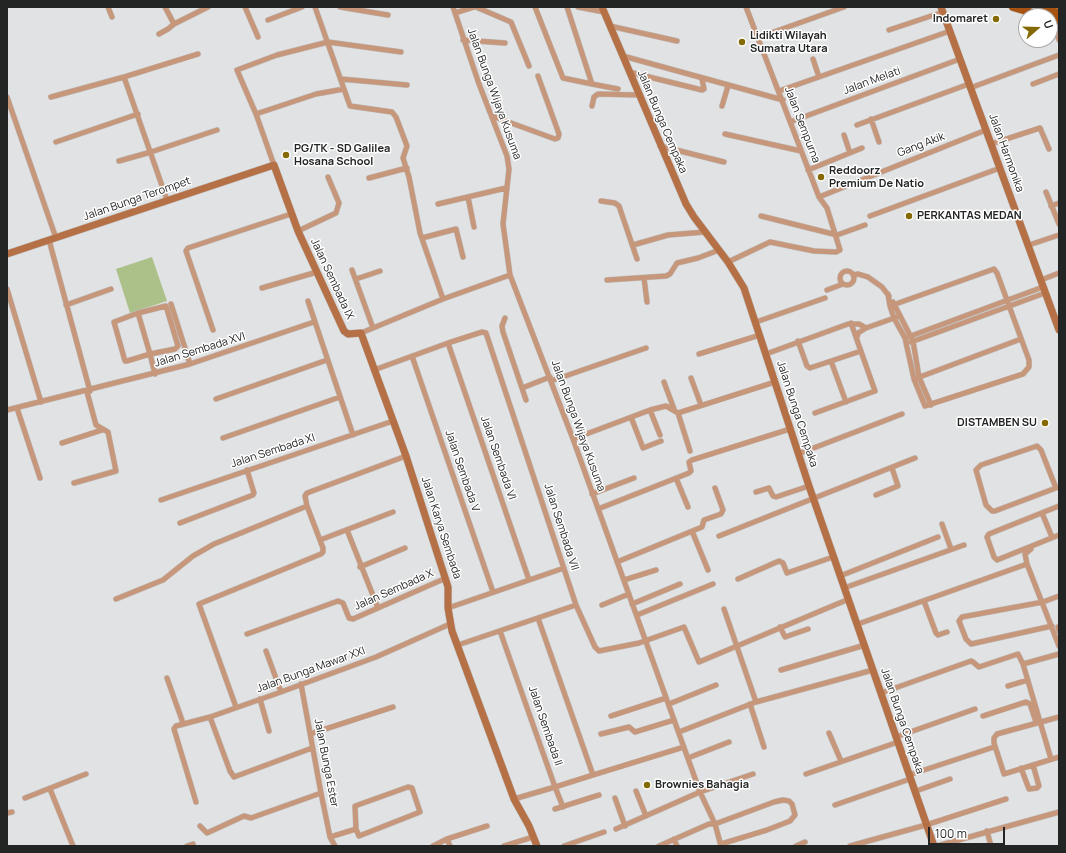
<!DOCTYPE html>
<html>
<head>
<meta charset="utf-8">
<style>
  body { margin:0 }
  #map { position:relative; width:1066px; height:853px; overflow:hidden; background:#e1e2e3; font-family:Manrope,sans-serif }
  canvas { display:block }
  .frame { position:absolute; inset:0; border:8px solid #232424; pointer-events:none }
  .north { position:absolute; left:1018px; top:8px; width:40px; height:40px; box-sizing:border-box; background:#fff; border:1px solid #a7a7a7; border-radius:50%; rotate:70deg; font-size:11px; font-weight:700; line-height:16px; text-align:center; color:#232424 }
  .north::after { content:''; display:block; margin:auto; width:14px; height:18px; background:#856a04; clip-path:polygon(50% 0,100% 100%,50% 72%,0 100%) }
  .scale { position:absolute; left:928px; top:827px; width:77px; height:18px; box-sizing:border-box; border:2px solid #232424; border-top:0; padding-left:5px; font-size:12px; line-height:14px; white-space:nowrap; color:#232424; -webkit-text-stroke:3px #fff; paint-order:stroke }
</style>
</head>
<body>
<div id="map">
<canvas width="1066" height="853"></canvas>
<div class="frame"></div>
<div class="north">U</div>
<div class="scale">100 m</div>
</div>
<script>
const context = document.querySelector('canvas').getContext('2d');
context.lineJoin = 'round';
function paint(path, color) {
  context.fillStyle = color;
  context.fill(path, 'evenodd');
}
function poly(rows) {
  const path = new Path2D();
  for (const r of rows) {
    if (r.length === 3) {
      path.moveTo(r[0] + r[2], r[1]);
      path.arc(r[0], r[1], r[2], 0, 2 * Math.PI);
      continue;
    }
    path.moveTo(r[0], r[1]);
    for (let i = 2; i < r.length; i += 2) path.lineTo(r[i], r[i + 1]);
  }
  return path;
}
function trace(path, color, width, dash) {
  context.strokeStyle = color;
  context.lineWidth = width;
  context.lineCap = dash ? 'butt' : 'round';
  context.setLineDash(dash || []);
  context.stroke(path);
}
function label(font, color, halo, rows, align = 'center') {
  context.font = font + ' Manrope,sans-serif';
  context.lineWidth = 3;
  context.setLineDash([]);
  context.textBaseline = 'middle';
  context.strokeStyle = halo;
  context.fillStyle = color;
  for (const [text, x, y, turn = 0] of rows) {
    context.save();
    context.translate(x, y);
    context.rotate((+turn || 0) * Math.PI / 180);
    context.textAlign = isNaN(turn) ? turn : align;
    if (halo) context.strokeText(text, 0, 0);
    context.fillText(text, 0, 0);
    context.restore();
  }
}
paint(poly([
  [152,257,167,301,130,313,116,269]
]), '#acc18a');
const street = poly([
  [108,7,112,17],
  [165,7,174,24],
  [245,7,258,37],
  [315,7,350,106,392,112,396,117,407,146,403,158,409,177,420,233,443,299],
  [340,7,388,15],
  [453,7,479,84,507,156,509,169,503,224,510,275,573,439,700,792,715,824,721,846],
  [476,7,511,22,529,66],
  [535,7,563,78,592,84,567,7],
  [578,7,604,12],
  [455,13,474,7],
  [1052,19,1059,40],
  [268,20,302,7],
  [610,26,677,41],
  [889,30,943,12],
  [159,34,168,29,174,24,208,7],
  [757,38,844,7],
  [463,40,505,43],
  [623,56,783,100],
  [813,59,819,77],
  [629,72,702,90,704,89,702,79],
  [124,77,167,200],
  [341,79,407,85],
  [592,84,618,89],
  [1033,84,1059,74],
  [970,88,1059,55],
  [779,91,950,31],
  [7,97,56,238],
  [51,97,124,77,198,54],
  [592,106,594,97,598,94,639,95],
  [722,106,728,86],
  [256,114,316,94,344,89],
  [492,116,555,139,558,138,559,134,538,76],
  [871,119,879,142],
  [790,122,960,59],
  [857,125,969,84],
  [725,134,801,151],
  [844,135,850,153],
  [56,142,138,114],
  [991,144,1040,128,1049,149],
  [660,146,724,162],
  [119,161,151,152,217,130],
  [274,165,256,114,237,70,277,55,328,42,401,52],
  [808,170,862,148],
  [369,178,407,168],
  [1046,192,1059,224],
  [468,197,474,227],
  [819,197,986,130],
  [601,201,615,203,619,206,637,259],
  [438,204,506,188],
  [1051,206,1059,203],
  [761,216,837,235,865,225],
  [870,216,1000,168],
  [298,231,336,213,339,203,328,177],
  [422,238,456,229,463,257],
  [49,240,90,391],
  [633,245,668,235,705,232],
  [1029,245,1059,235],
  [728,262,770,242,814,251,836,252,840,250,827,208,819,197,746,7],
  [352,270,373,328],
  [847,278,7],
  [853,275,858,274,868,277,882,287,889,296],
  [644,278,647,302],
  [356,279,380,271],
  [607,280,666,276,670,274,677,263,698,258,719,250],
  [1041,280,1059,273],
  [262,288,317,272],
  [7,289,41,402],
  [827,290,843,284],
  [888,294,890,306,894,318,905,338,914,379,925,406,1023,374,1029,367,1029,360,997,273,994,269,890,306],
  [308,301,353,435],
  [893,302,913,341,919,377,931,405],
  [171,304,190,364],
  [66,305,111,289],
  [138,313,114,322,125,361,127,361,150,354,175,349,178,346,166,306,138,313,150,354,155,374],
  [505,318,502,326,503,332,526,400],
  [756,322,825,298],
  [213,330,186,251,188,248,291,214],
  [361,333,443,299,510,275],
  [857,337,858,333,866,328,897,317],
  [908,337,1043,287],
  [798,341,807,366,810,368,861,351],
  [911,342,1045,293],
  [448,343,529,580],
  [699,354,760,335],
  [766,354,848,324,859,324,866,328],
  [412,356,493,592],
  [831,361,846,402],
  [374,370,448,343,482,332,486,333,576,605,595,647,599,651,639,643,684,627,699,662,849,599],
  [691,378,701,405],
  [917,378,1021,339],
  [551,381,646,348],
  [664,382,674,409],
  [522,388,550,377],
  [216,399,327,360],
  [17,408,40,478],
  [7,410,190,364,314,322],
  [650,410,660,435],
  [678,413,690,451],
  [815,413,875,391,851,323],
  [631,417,643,448,661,441],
  [223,438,340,397],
  [573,439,650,410,666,406,678,413,775,382],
  [62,443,102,430],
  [798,454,902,414],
  [676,478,688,507],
  [74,483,116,471,108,432,96,425,87,392],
  [1056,488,1041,450,1037,446,981,465,976,470,986,505,992,511,995,511,1056,488,1059,487],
  [756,492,769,488,773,496,776,497,809,486],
  [592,494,634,478],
  [876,495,898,486,892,468],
  [161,500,393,421],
  [1059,506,989,534,987,537,994,557,997,560,1059,535],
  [598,509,689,473,691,471,689,462,692,460,790,429],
  [1042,513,1052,537],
  [180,523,253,495,254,493,247,470],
  [942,524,951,549],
  [347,530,378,608],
  [692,531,708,570],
  [719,536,915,458],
  [320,540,393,512],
  [1031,549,1025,554,1027,564,1059,646],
  [617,562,702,527,704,520,721,514,723,510,715,488],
  [360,567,405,548],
  [840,576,938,537],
  [738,579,779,561,783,563,787,573,833,557],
  [624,580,656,570],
  [844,588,964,545],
  [116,599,163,580,193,556,214,544,307,506],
  [924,601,936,633,938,635,947,632],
  [632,604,680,584],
  [602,605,629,594],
  [448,608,564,568],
  [724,609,756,702],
  [637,615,713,584],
  [538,618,593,775,555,787,563,807],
  [858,624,1027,564],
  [1052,626,971,644,966,639,959,621,962,617,1043,602,1059,596],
  [780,627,785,637,808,629],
  [1058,627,1059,631],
  [500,631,555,787,514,799],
  [247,634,338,601,343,603,349,618,353,619,446,578],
  [458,645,576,605],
  [266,651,281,692],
  [781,670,865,645],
  [167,678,183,723],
  [301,684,321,793,330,837,335,846],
  [1008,686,1028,680],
  [881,693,971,661,973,662,979,667,1018,654,1023,664],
  [260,699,269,731],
  [669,704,716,685],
  [750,704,764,747],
  [236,707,199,604,321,554,323,552,323,548,307,506,305,496,307,493,406,456],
  [611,716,666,698],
  [983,716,1026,702,1030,704,1036,722],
  [210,717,230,771,234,777,312,748],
  [1059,717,997,734,994,738,994,743,1004,774,1059,757],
  [679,732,756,702,873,670],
  [829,733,841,761],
  [310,734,393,707],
  [601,734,629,727,635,732,674,720],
  [896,737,975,709],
  [688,758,729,742],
  [1051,759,1023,664,1059,654],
  [1021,768,1029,789,1037,788,1039,786,1033,765],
  [806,774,898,742],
  [593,775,684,747],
  [909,775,994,747],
  [50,789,73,846],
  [636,791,646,816],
  [916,791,950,779],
  [25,798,86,774],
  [615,798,625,826],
  [196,802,174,729,176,726,210,717,281,692,376,657,450,624],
  [835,805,910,779],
  [555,809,599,795],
  [7,813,12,812],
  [200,826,207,833,244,816,251,818,321,793],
  [616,829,700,792,753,774],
  [987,831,991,846],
  [330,837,356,829,355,806,408,787,412,788,420,812,359,836,356,829],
  [447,839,450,846],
  [674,839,677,846],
  [187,846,193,844],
  [433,846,447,839,487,826],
  [504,846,533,837],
  [564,846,604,832],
  [659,846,709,824,715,824,774,802,783,800,789,801,792,804,795,815,790,821,767,830,721,844],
  [796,846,805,842],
  [850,846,926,825,1006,799],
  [937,846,1059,812]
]);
const secondary = poly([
  [602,7,686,204,694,217,728,262,744,288,809,486,934,846],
  [941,7,1059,330],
  [7,254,274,165,298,231,344,331,348,334,361,333,406,456,448,587,448,608,452,631,514,799,529,826,537,846]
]);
const primary = poly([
  [1013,7,1043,16],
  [1039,7,1059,13],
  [1050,18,1059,21]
]);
trace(street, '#bfc0c1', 6);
trace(secondary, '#bfc0c1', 8);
trace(primary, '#bfc0c1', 9);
trace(street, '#c7977b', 5);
trace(secondary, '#b67045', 7);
trace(primary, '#a85311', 8);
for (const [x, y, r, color] of [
  [996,19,4,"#856a04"],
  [742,42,4,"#856a04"],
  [286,155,4,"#856a04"],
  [821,177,4,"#856a04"],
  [909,216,4,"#856a04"],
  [1045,423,4,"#856a04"],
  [647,785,4,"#856a04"]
]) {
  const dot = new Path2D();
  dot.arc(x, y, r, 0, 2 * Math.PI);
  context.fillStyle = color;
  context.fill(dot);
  trace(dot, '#fff', 1.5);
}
label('bold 11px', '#232424', '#fff', [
  ["Indomaret",988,19,"right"],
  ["Lidikti Wilayah",750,36],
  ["Sumatra Utara",750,49],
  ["PG/TK - SD Galilea",294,149],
  ["Hosana School",294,162],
  ["Reddoorz",829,171],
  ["Premium De Natio",829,184],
  ["PERKANTAS MEDAN",917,216],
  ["DISTAMBEN SU",1037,423,"right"],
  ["Brownies Bahagia",655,785]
], 'left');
label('11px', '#232424', '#fff', [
  ["Jalan Melati",872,81,-20],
  ["Jalan Bunga Wijaya Kusuma",494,94,70],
  ["Jalan Bunga Cempaka",662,122,67],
  ["Jalan Sempurna",802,125,69],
  ["Gang Akik",921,145,-21],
  ["Jalan Harmonika",1006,153,70],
  ["Jalan Bunga Terompet",137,199,-19],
  ["Jalan Sembada IX",332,279,65],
  ["Jalan Sembada XVI",200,350,-17],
  ["Jalan Bunga Cempaka",797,414,72],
  ["Jalan Bunga Wijaya Kusuma",578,426,70],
  ["Jalan Sembada XI",273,451,-18],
  ["Jalan Sembada VI",498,458,71],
  ["Jalan Sembada V",462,471,71],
  ["Jalan Sembada VII",561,527,72],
  ["Jalan Karya Sembada",441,528,72],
  ["Jalan Sembada X",394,590,-24],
  ["Jalan Bunga Mawar XXI",311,670,-20],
  ["Jalan Bunga Cempaka",902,721,71],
  ["Jalan Sembada II",545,726,71],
  ["Jalan Bunga Ester",326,763,79]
]);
</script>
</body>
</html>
